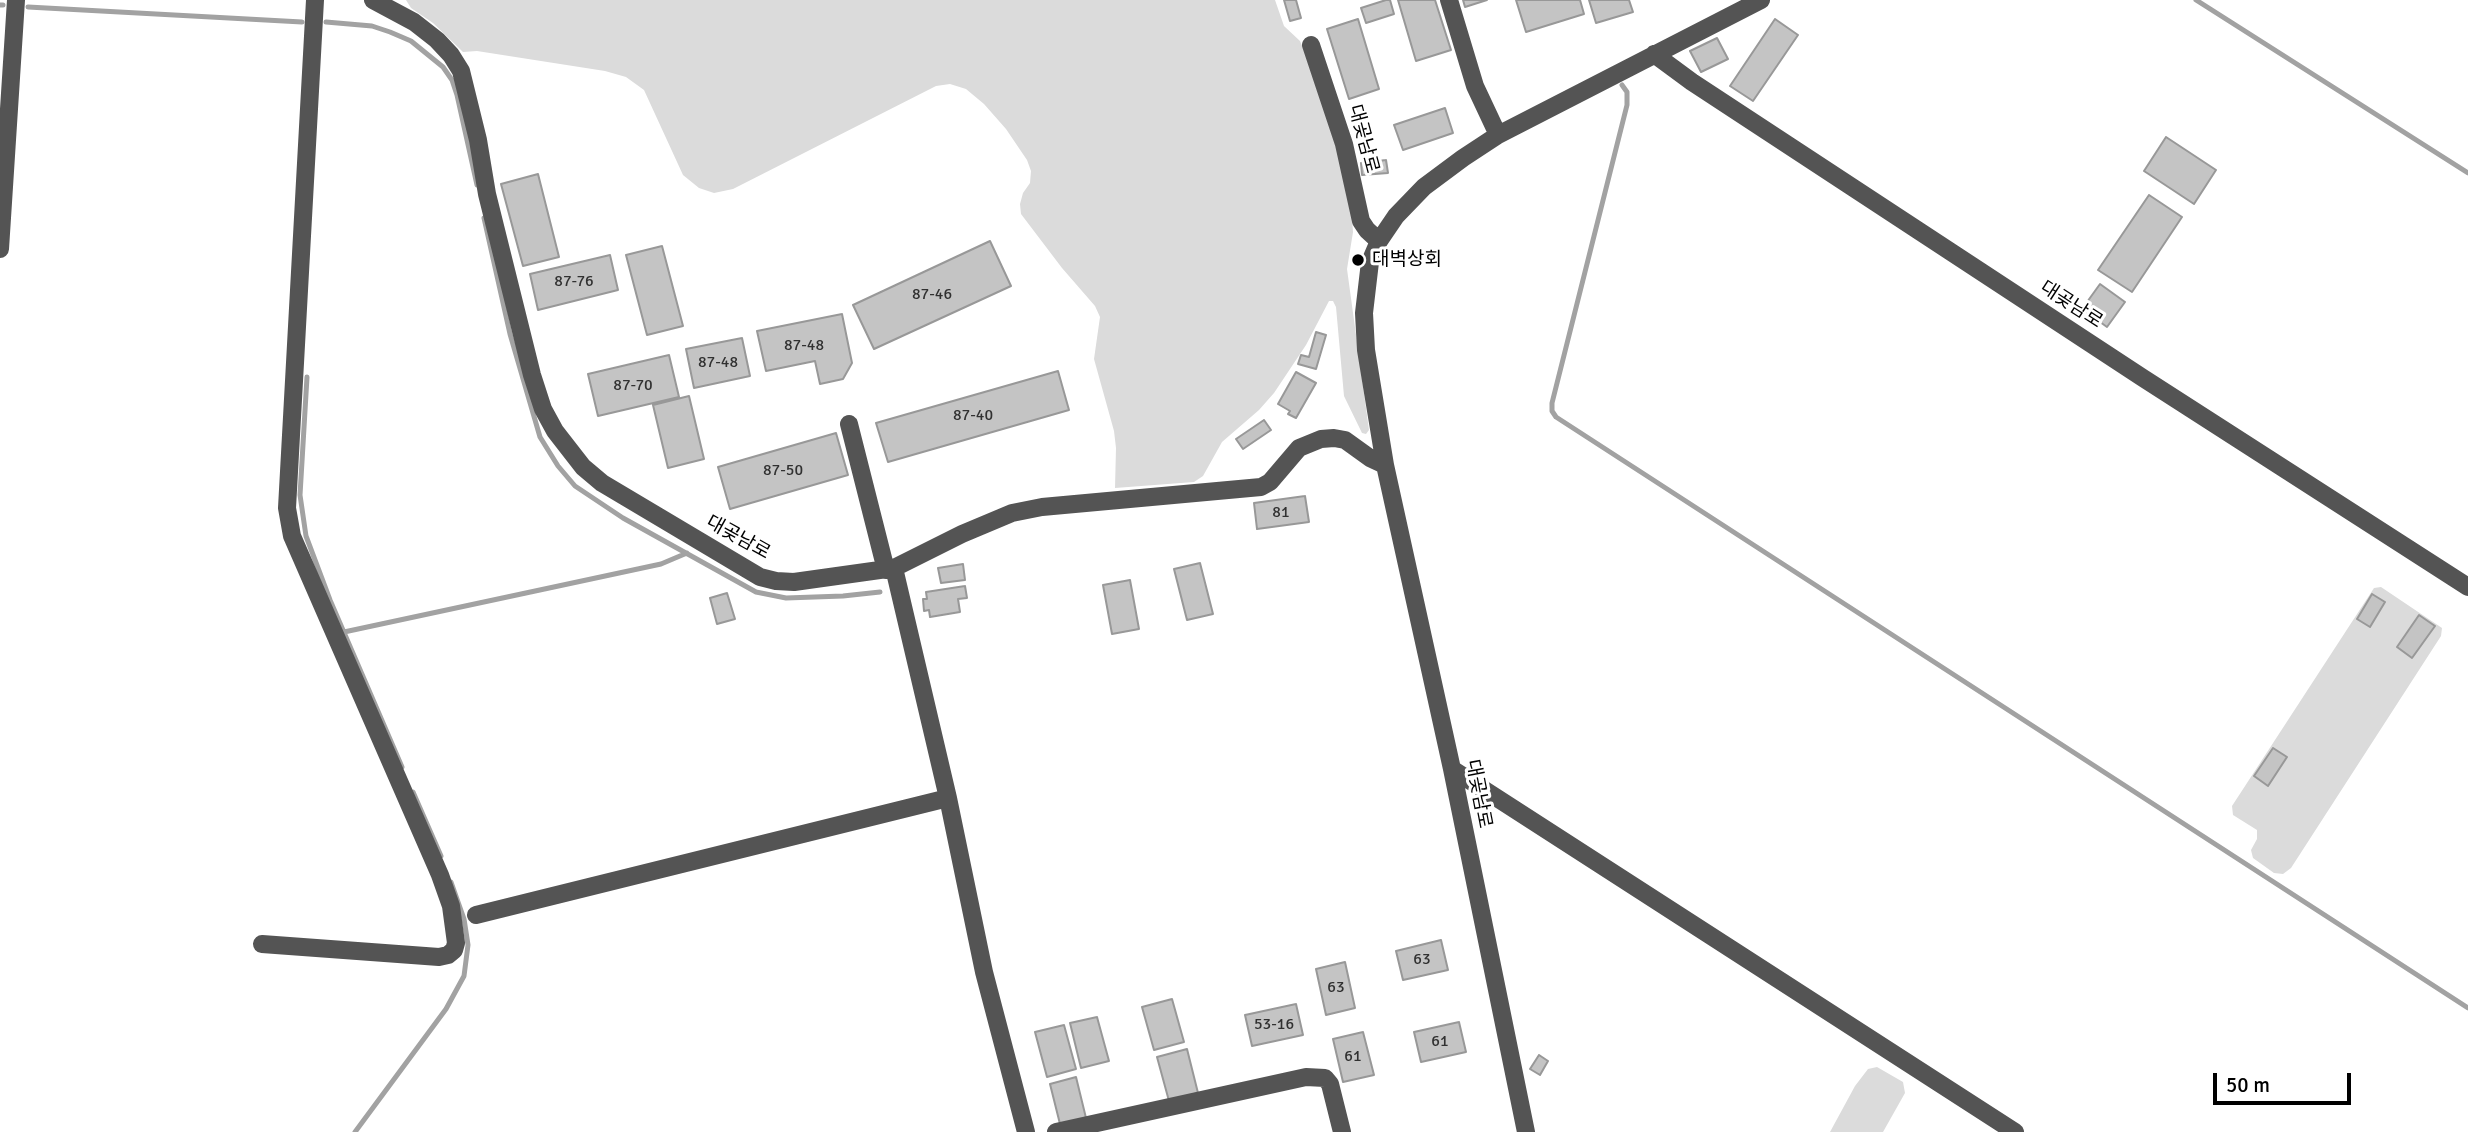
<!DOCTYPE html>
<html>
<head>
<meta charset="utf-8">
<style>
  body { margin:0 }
  #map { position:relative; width:2468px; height:1132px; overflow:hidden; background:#fff; font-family:Signika,sans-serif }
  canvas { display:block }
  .scale { position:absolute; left:2213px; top:1073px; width:138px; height:32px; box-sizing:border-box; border:4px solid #000; border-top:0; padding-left:9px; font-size:21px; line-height:24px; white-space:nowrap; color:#000; -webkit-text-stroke:5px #fff; paint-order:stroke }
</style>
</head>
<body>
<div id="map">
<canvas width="2468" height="1132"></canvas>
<div class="scale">50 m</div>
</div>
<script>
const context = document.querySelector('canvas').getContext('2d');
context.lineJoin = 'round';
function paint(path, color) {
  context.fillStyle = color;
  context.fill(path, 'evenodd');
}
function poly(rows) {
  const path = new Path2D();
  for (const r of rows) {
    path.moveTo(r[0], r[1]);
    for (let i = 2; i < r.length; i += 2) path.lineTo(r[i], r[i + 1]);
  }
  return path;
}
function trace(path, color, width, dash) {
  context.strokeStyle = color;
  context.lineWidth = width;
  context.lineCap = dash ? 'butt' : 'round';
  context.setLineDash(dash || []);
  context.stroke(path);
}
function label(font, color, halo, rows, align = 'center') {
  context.font = font + ' Signika,"Noto Sans KR",sans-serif';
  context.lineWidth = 6;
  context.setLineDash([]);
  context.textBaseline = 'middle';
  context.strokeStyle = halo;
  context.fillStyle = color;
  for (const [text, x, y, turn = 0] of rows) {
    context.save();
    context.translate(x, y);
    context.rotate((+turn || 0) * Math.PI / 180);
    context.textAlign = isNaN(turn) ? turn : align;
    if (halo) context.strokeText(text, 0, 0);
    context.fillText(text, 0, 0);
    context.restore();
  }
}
paint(poly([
  [406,0,1275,0,1284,26,1300,41,1317,82,1336,139,1351,205,1353,232,1347,269,1369,430,1366,434,1362,433,1344,396,1336,307,1333,301,1329,301,1306,345,1274,393,1259,410,1222,442,1203,476,1194,482,1115,488,1116,448,1114,431,1094,359,1100,317,1095,306,1062,268,1021,214,1020,204,1023,193,1030,183,1031,171,1027,160,1006,129,984,104,966,89,950,84,936,86,733,189,714,193,699,188,683,175,644,90,626,77,605,71,477,51,463,52,433,23,411,8],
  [2381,587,2442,628,2441,636,2291,868,2283,874,2274,873,2253,858,2251,850,2257,839,2257,830,2233,815,2232,806,2374,588],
  [1877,1067,1903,1082,1905,1093,1883,1132,1830,1132,1855,1086,1868,1069]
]), '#dbdbdb');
trace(poly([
  [2196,0,2468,173],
  [0,5,3,5],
  [28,7,302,22],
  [326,22,372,26,390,32,411,41,443,67,452,80,457,95,477,185],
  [1622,85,1627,92,1627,105,1552,403,1552,411,1556,417,2468,1008],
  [484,218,510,334,540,437,558,466,575,486,623,518,756,592,786,598,843,596,880,592],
  [307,377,300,495,306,536,330,600,402,767],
  [344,632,661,564,687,553],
  [413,792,441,856],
  [355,1132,446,1009,464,976,468,945,464,919,451,882]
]), '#a2a2a2', 5);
const building = poly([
  [1284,0,1296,0,1301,18,1290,21,1284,0],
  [1386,0,1390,0,1394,14,1366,23,1361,8,1386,0],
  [1398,0,1435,0,1451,50,1416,61,1398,0],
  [1463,0,1487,0,1465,7,1463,0],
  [1516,0,1580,0,1584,14,1526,32,1516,0],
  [1589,0,1629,0,1633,12,1596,23,1589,0],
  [1358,19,1379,89,1349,99,1327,29,1358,19],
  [1775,19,1798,35,1753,101,1730,86,1775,19],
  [1717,38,1728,59,1701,72,1690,51,1717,38],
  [1445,108,1453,133,1403,150,1394,125,1445,108],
  [2166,137,2216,170,2194,204,2144,171,2166,137],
  [1386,160,1388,173,1362,175,1361,163,1386,160],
  [538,174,559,257,523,266,501,184,538,174],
  [2149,195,2182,217,2132,292,2098,270,2149,195],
  [990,241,1011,286,874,349,853,305,990,241],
  [662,246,683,326,647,335,626,255,662,246],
  [610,255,618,290,538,310,530,274,610,255],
  [2100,284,2125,302,2107,327,2082,309,2100,284],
  [842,314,852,363,843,379,820,384,815,361,766,371,757,331,842,314],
  [1316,332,1326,335,1316,369,1298,364,1301,355,1309,357,1316,332],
  [742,338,750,376,694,388,686,349,742,338],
  [669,355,679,397,598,416,588,374,669,355],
  [1058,371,1069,410,888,462,876,423,1058,371],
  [1296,372,1316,383,1296,418,1288,414,1290,411,1278,404,1296,372],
  [689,396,704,459,668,468,653,405,689,396],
  [1264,420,1271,430,1243,449,1236,439,1264,420],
  [836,433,848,475,730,509,718,467,836,433],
  [1305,496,1309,522,1257,529,1254,503,1305,496],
  [1200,563,1213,614,1187,620,1174,569,1200,563],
  [963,564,965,580,941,583,938,568,963,564],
  [1130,580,1139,629,1112,634,1103,585,1130,580],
  [965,586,967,598,958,599,960,612,930,617,929,610,924,611,923,599,927,599,926,592,965,586],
  [727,593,735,619,717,624,710,598,727,593],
  [2372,594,2385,602,2370,627,2357,619,2372,594],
  [2419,615,2435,626,2412,658,2397,647,2419,615],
  [2273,748,2287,757,2268,786,2254,776,2273,748],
  [1441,940,1448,970,1403,980,1396,951,1441,940],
  [1345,962,1355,1008,1326,1015,1316,969,1345,962],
  [1172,999,1184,1042,1154,1050,1142,1007,1172,999],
  [1296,1004,1303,1035,1252,1046,1245,1015,1296,1004],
  [1097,1017,1109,1061,1081,1068,1070,1023,1097,1017],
  [1459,1022,1466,1052,1421,1062,1414,1032,1459,1022],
  [1064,1025,1076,1069,1047,1077,1035,1032,1064,1025],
  [1363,1032,1374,1075,1343,1082,1333,1039,1363,1032],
  [1187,1049,1198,1093,1169,1101,1157,1057,1187,1049],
  [1539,1055,1548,1061,1540,1075,1530,1069,1539,1055],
  [1076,1077,1086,1118,1060,1124,1050,1084,1076,1077]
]);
paint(building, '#c4c4c4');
trace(building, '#989898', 2);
trace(poly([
  [373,0,414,22,437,40,451,55,461,71,478,140,487,194,532,375,543,409,555,431,583,467,602,483,760,577,776,581,794,582,894,568,962,534,1012,513,1042,507,1261,487,1270,482,1299,448,1321,439,1334,438,1345,440,1370,458,1385,465],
  [1449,0,1475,86,1498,135],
  [1311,45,1344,144,1361,221,1367,230,1379,241],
  [1654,54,1692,82,2143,378,2468,587],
  [0,249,16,0],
  [849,424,886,570],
  [894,568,948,798,984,972,1026,1132],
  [1452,769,2015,1132],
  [476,915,948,798],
  [262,944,439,957,448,955,454,950,456,943,451,906,440,875,292,536,287,508,315,0],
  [1056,1132,1306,1077,1325,1078,1330,1084,1342,1132],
  [1526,1132,1452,769,1385,465,1366,350,1364,313,1370,262,1379,241,1396,216,1424,187,1463,158,1498,135,1761,0]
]), '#545454', 18);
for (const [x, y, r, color] of [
  [1358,260,7,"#000"]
]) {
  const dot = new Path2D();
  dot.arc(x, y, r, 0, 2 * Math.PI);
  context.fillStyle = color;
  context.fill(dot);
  trace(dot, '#fff', 2.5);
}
label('16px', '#313131', null, [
  ["87-76",574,282],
  ["87-46",932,295],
  ["87-48",804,346],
  ["87-48",718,363],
  ["87-70",633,386],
  ["87-40",973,416],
  ["87-50",783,471],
  ["81",1281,513],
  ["63",1422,960],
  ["63",1336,988],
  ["53-16",1274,1025],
  ["61",1440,1042],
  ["61",1353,1057]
]);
label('19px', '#000', '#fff', [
  ["대곶남로",1363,139,75],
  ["대곶남로",2071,305,33],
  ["대곶남로",738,538,29],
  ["대곶남로",1478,794,79]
]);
label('19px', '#000', '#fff', [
  ["대벽상회",1372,260]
], 'left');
</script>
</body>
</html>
